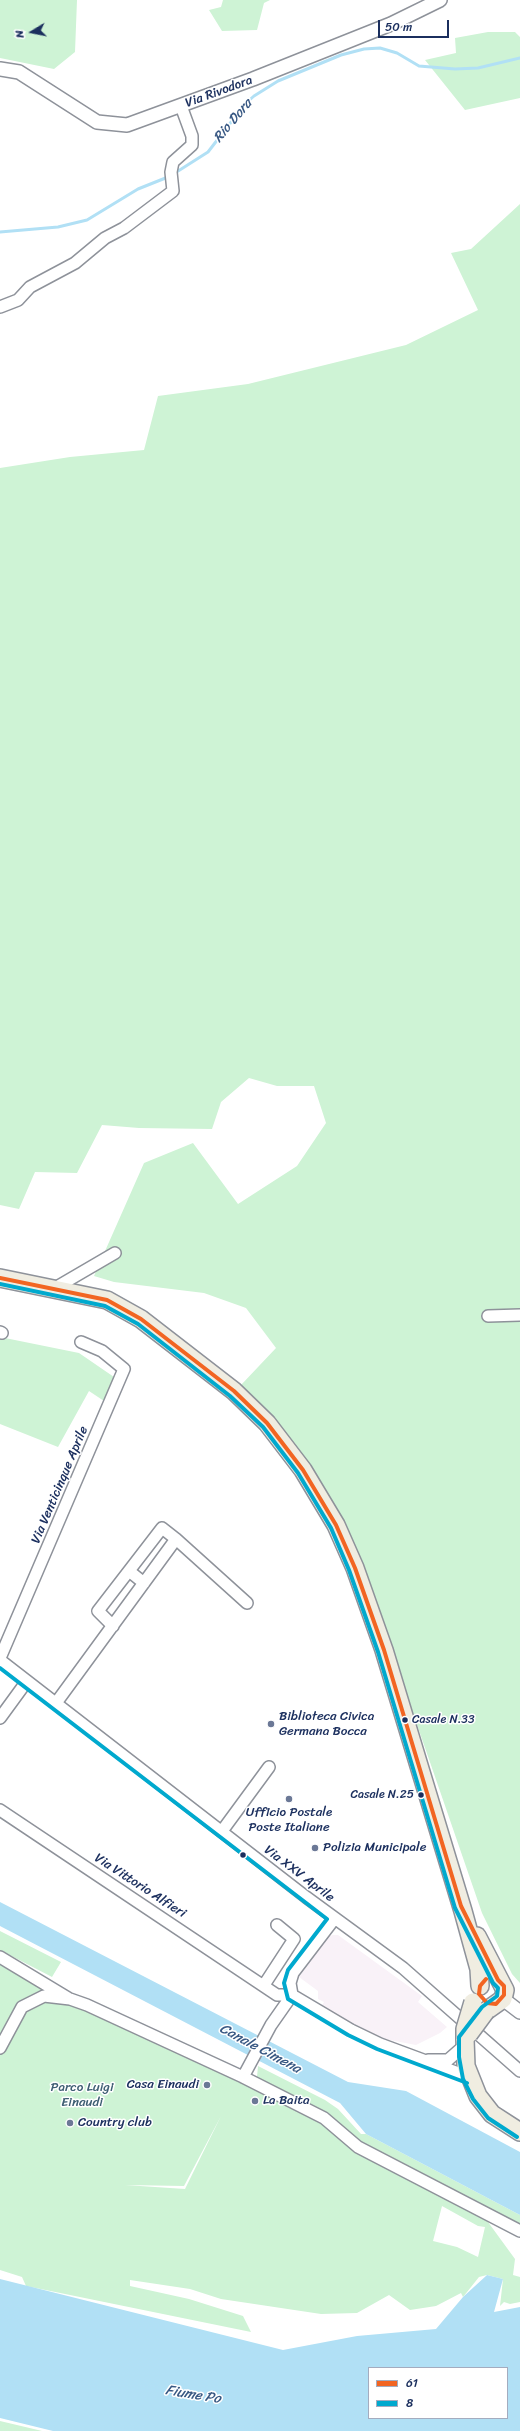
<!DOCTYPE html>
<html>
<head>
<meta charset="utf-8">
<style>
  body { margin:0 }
  #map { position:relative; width:520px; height:2431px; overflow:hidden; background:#fff; font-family:Sriracha,sans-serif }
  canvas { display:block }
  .legend { position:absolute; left:368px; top:2367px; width:140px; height:52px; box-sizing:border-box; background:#fff; border:1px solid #a4acbf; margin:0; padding:5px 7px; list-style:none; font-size:12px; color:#1b2f5e }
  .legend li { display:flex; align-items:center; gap:8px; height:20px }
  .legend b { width:20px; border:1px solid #a4acbf }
  .north { position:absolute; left:12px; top:12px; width:40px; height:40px; -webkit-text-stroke:3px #fff; paint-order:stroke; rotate:260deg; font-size:11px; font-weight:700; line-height:16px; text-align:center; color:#1b2f5e }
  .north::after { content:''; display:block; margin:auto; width:14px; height:18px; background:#1b2f5e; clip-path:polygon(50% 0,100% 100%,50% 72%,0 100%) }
  .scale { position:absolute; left:378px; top:20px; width:71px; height:18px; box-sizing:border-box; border:2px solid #1b2f5e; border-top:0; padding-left:5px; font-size:12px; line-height:14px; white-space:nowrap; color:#1b2f5e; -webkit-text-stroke:3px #fff; paint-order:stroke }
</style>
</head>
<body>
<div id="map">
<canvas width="520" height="2431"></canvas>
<ul class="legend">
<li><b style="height:5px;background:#f26522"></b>61</li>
<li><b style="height:5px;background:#00a9ce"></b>8</li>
</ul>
<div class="north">N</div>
<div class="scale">50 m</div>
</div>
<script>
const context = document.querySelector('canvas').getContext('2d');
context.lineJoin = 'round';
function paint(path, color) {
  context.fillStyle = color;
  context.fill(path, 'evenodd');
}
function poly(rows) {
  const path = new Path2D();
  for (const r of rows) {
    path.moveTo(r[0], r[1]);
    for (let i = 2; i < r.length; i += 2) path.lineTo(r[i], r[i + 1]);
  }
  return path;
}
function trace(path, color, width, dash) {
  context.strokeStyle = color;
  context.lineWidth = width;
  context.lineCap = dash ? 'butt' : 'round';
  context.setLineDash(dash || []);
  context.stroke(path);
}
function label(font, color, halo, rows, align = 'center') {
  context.font = font + ' Sriracha,sans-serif';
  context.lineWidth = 3;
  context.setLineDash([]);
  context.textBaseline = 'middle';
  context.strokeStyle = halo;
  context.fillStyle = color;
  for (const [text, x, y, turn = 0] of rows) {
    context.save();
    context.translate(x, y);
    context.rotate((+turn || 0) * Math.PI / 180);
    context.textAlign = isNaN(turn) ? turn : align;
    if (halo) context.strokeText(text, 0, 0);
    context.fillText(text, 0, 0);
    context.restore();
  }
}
paint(poly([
  [333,1935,338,1935,422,1996,418,2002,447,2027,440,2033,416,2045,379,2038,348,2022,322,2005,324,2002,318,1999,318,1991,299,1977,328,1937]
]), '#f9f2f8');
paint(poly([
  [0,0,77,0,75,52,54,69,0,58],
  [223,0,270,0,264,3,257,30,222,31,209,10,221,7],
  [488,32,515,32,520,37,520,98,465,110,425,60,456,53,455,38],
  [520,204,520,1983,512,1974,482,1913,382,1623,272,1419,241,1385,276,1348,246,1308,204,1293,114,1282,94,1276,144,1163,193,1143,238,1204,297,1166,326,1123,314,1086,277,1086,249,1078,221,1102,212,1129,139,1128,102,1125,77,1173,35,1172,19,1209,0,1205,0,468,70,457,144,450,158,396,248,384,406,345,478,310,451,253,471,249],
  [0,1337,79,1353,114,1377,107,1403,89,1391,58,1447,0,1424],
  [0,1931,61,1962,52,1977,0,1950],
  [0,1964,324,2123,355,2153,365,2154,473,2208,488,2222,515,2259,513,2275,520,2277,520,2302,510,2304,504,2302,500,2306,503,2279,487,2275,479,2277,463,2297,461,2293,436,2306,410,2310,389,2295,357,2313,321,2314,221,2299,190,2289,130,2280,130,2286,189,2299,243,2316,251,2332,26,2286,22,2277,0,2270],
  [221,2116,185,2189,125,2185,184,2186],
  [442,2206,478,2226,485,2227,478,2257,457,2247,433,2241],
  [258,2066,325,2100,338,2109,361,2134,366,2134,520,2215,520,2227,373,2153,324,2115,257,2077],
  [0,2421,38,2430,42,2431,0,2431]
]), '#cef3d5');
paint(poly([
  [0,1902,348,2082,406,2091,520,2152,520,2215,366,2134,340,2103,0,1926],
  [487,2275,503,2279,494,2312,520,2307,520,2431,53,2431,0,2418,0,2279,283,2350,357,2336,436,2329,463,2297],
  [369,2368,507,2368,507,2418,369,2418]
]), '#b1e0f5');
trace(poly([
  [175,173,208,152,245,104,254,96,278,81,341,55,364,49,380,48,397,53,419,66,455,69,478,68,520,58],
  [0,232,58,227,87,220,138,189,168,177]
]), '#b1e0f5', 3);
const minor = poly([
  [0,307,18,300,30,287,75,263,105,238,124,228,173,191,171,172,173,162,192,145,192,136,181,106],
  [55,1288,115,1253],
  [488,1316,520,1315],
  [0,1332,2,1333],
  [129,1571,144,1583],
  [113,1626,98,1611,162,1528,176,1539],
  [0,1658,124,1369,102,1351,81,1342],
  [0,1660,306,1897,403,1968,520,2071],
  [56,1703,176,1539,247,1603],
  [0,1718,27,1681],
  [0,1810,277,1995,292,1995,351,2030,380,2044,469,2077],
  [222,1831,269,1767],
  [0,1957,68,1998],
  [264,1985,294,1939,277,1925],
  [0,2048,22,2007,44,1996,70,1999,87,2005,243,2077,324,2118,358,2147,520,2231],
  [428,2060,448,2060,464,2046],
  [243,2077,271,2025,292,1995,290,1983,293,1973,335,1918]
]);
const tertiary = poly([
  [0,69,19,72,97,122,127,125,253,79,391,24,440,0],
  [503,1999,520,2012]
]);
const primary = poly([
  [0,1278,107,1300,141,1319,234,1391,267,1423,303,1470,336,1525,355,1568,384,1650,463,1911,479,1969,480,1986],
  [477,1936,505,1990,503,1999,486,2011],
  [465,2039,466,2066,478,2096,492,2114,520,2132]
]);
trace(minor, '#8e929a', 14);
trace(tertiary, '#8e929a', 16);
trace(primary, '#8e929a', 20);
trace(minor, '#fff', 11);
trace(tertiary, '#fff', 13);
trace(primary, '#f0ede1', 17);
const primaryBridge = poly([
  [469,2034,486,2011],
  [465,2039,465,2029,473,2002]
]);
trace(primaryBridge, '#8e929a', 20, []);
trace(primaryBridge, '#f0ede1', 17);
trace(poly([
  [0,1278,107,1300,141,1319,234,1391,267,1423,303,1470,336,1525,355,1568,384,1650,461,1906,498,1980,504,1986,504,1995,496,2004,487,2003,479,1994,480,1986,486,1979]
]), '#f26522', 4);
trace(poly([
  [0,1284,105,1306,138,1324,230,1396,263,1427,298,1473,331,1528,349,1570,378,1652,455,1908,493,1983,498,1988,497,1996,482,2007,459,2037,459,2057,463,2079,473,2099,488,2118,517,2137],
  [0,1668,327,1919,288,1970,284,1983,288,1999,348,2035,377,2049,467,2083]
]), '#00a9ce', 4);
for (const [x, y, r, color] of [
  [405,1720,3.5,"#1b2f5e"],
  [271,1724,4,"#6b7896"],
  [421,1795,3.5,"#1b2f5e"],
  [289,1799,4,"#6b7896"],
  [315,1848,4,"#6b7896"],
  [243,1855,3.5,"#1b2f5e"],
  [207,2085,4,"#6b7896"],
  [255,2101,4,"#6b7896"],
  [70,2123,4,"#6b7896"]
]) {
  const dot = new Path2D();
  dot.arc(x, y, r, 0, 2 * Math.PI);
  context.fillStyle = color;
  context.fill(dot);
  trace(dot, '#fff', 1.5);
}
label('12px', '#1b2f5e', '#fff', [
  ["Casale N.33",412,1720],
  ["Casale N.25",414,1795,"right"]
], 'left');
label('13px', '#1b2f5e', '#fff', [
  ["Via Rivodora",219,92,-20],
  ["Via Venticinque Aprile",60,1485,-67],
  ["Via XXV Aprile",299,1874,37],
  ["Via Vittorio Alfieri",140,1886,33]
]);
label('13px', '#1b2f5e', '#fff', [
  ["Biblioteca Civica",279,1717],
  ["Germana Bocca",279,1732],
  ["Ufficio Postale",289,1813,"center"],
  ["Poste Italiane",289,1828,"center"],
  ["Polizia Municipale",323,1848],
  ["Casa Einaudi",199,2085,"right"],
  ["La Baita",263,2101],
  ["Country club",78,2123]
], 'left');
label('13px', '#3e5e73', '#fff', [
  ["Parco Luigi",82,2088],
  ["Einaudi",82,2103]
]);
label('italic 14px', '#385883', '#fff', [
  ["Rio Dora",233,121,-50],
  ["Canale Cimena",260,2049,28],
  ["Fiume Po",193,2395,9]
]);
</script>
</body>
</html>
